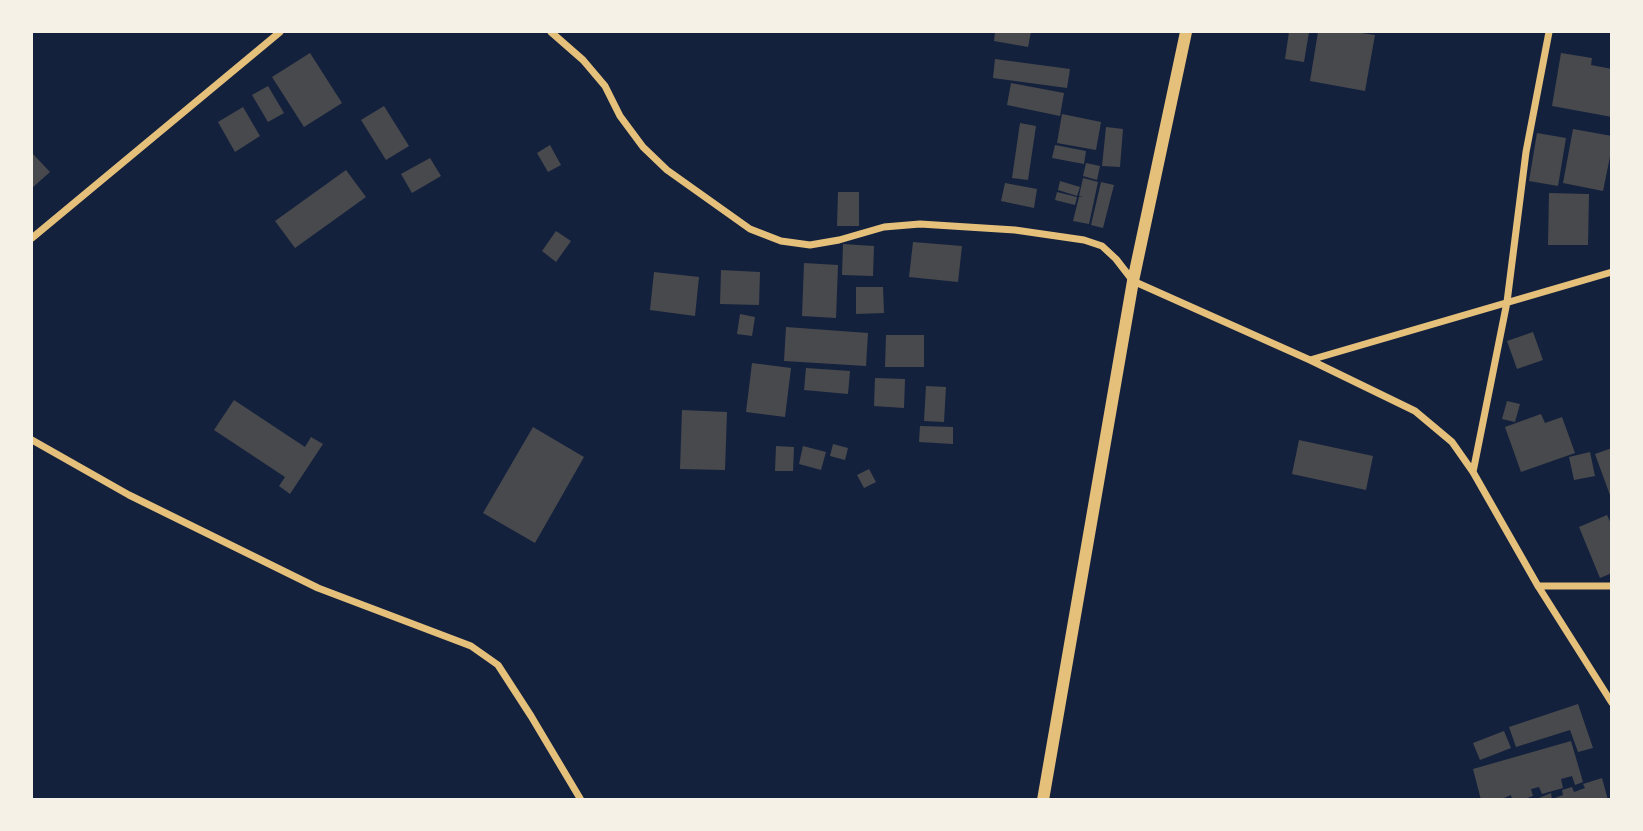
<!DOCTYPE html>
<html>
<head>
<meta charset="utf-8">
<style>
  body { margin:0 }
  #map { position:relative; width:1643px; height:831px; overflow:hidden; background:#14213d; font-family:"Archivo Narrow",sans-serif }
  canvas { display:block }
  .frame { position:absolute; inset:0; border:33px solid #f6f1e7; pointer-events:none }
</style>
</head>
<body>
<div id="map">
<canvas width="1643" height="831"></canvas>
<div class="frame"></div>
</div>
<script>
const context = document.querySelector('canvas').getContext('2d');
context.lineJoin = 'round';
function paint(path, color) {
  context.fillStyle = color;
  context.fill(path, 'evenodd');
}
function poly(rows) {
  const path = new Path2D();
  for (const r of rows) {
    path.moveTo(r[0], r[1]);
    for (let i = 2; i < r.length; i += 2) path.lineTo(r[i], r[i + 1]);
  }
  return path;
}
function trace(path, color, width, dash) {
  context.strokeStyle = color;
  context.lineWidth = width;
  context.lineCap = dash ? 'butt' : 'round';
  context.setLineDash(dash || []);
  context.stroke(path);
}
paint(poly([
  [995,32,1031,32,1028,47,994,41],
  [1289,32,1309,32,1304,62,1285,59],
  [1318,32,1355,32,1375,35,1365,91,1310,81],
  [310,53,342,103,304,127,272,77],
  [1561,53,1592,58,1591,65,1612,69,1612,117,1552,106],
  [995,59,1070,69,1067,88,993,78],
  [1011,83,1064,93,1060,116,1007,105],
  [268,86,284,113,268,122,252,95],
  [384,106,409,146,386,160,361,120],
  [243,107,260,136,235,152,218,122],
  [1062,114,1101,122,1096,150,1057,143],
  [1020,123,1036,126,1028,180,1012,178],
  [1106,127,1123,129,1120,167,1102,166],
  [1573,129,1612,136,1612,147,1603,191,1563,183],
  [1537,133,1566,138,1558,186,1529,181],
  [550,145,561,165,548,172,537,153],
  [1055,145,1086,151,1084,164,1052,158],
  [33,154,50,172,32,188,32,155],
  [430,158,441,176,412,193,401,174],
  [1086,163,1100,166,1097,180,1083,176],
  [346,170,366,197,295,248,275,221],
  [1083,178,1098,182,1089,224,1073,221,1079,197,1083,197,1079,196],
  [1060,181,1080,187,1077,196,1058,190],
  [1101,182,1114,185,1103,228,1091,225],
  [1005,183,1037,189,1034,208,1001,201],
  [838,192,859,192,859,226,837,226],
  [1057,192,1077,197,1075,205,1055,200],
  [1549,193,1589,194,1588,245,1548,245],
  [556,231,571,241,556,262,542,251],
  [913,242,962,246,958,282,909,277],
  [843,244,874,246,873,276,842,275],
  [804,263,838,265,836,318,802,316],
  [721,270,760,272,759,305,720,304],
  [654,272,699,277,695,316,650,310],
  [856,287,883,287,884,313,856,314],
  [740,314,755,317,752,336,737,334],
  [786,327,868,333,866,366,784,361],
  [1533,332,1543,360,1517,369,1507,341],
  [886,335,924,335,924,367,885,367],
  [752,363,791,368,785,417,746,412],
  [806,368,850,371,848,394,804,390],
  [875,378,905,379,904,408,874,406],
  [926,386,946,387,944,422,924,421],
  [234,400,305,447,311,437,323,444,290,494,279,486,285,477,214,430],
  [1507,401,1520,404,1515,422,1502,419],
  [682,410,727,412,725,470,680,469],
  [1541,414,1545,423,1562,417,1575,453,1521,472,1505,427],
  [920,426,953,427,953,444,919,442],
  [533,427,584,457,535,543,483,513],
  [1299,440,1373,456,1366,490,1292,474],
  [833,444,848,448,845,460,830,456],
  [776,446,794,447,793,471,775,471],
  [803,446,826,452,821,470,799,464],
  [1612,448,1612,498,1611,498,1595,454],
  [1590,452,1595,476,1574,480,1569,457],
  [869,469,876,482,864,488,857,475],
  [1607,515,1612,526,1612,573,1600,578,1579,527],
  [1578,704,1593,748,1578,752,1570,730,1516,747,1509,727],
  [1504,731,1511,748,1480,760,1473,743],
  [1571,741,1583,782,1575,785,1572,776,1561,779,1563,788,1542,794,1539,787,1531,789,1533,796,1521,800,1512,800,1511,795,1499,800,1481,800,1473,769],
  [1602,778,1608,800,1534,800,1551,793,1552,799,1563,795,1562,790,1572,787,1574,792,1585,788,1583,784]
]), '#48494c');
trace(poly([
  [551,32,583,60,605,86,620,116,643,147,667,170,750,229,781,241,810,245,839,240,884,227,920,224,1015,230,1084,240,1102,246,1116,259,1133,281,1310,360,1415,411,1452,442,1473,472,1538,586,1612,703],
  [32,238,280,32],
  [1310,360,1612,272],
  [32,440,129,495,318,588,471,646,498,665,531,716,581,800],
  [1473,472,1507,302,1526,152,1549,32],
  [1538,586,1612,586]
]), '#e5c07b', 7);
trace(poly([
  [1043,800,1133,281,1186,32]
]), '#e5c07b', 12);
</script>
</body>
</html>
